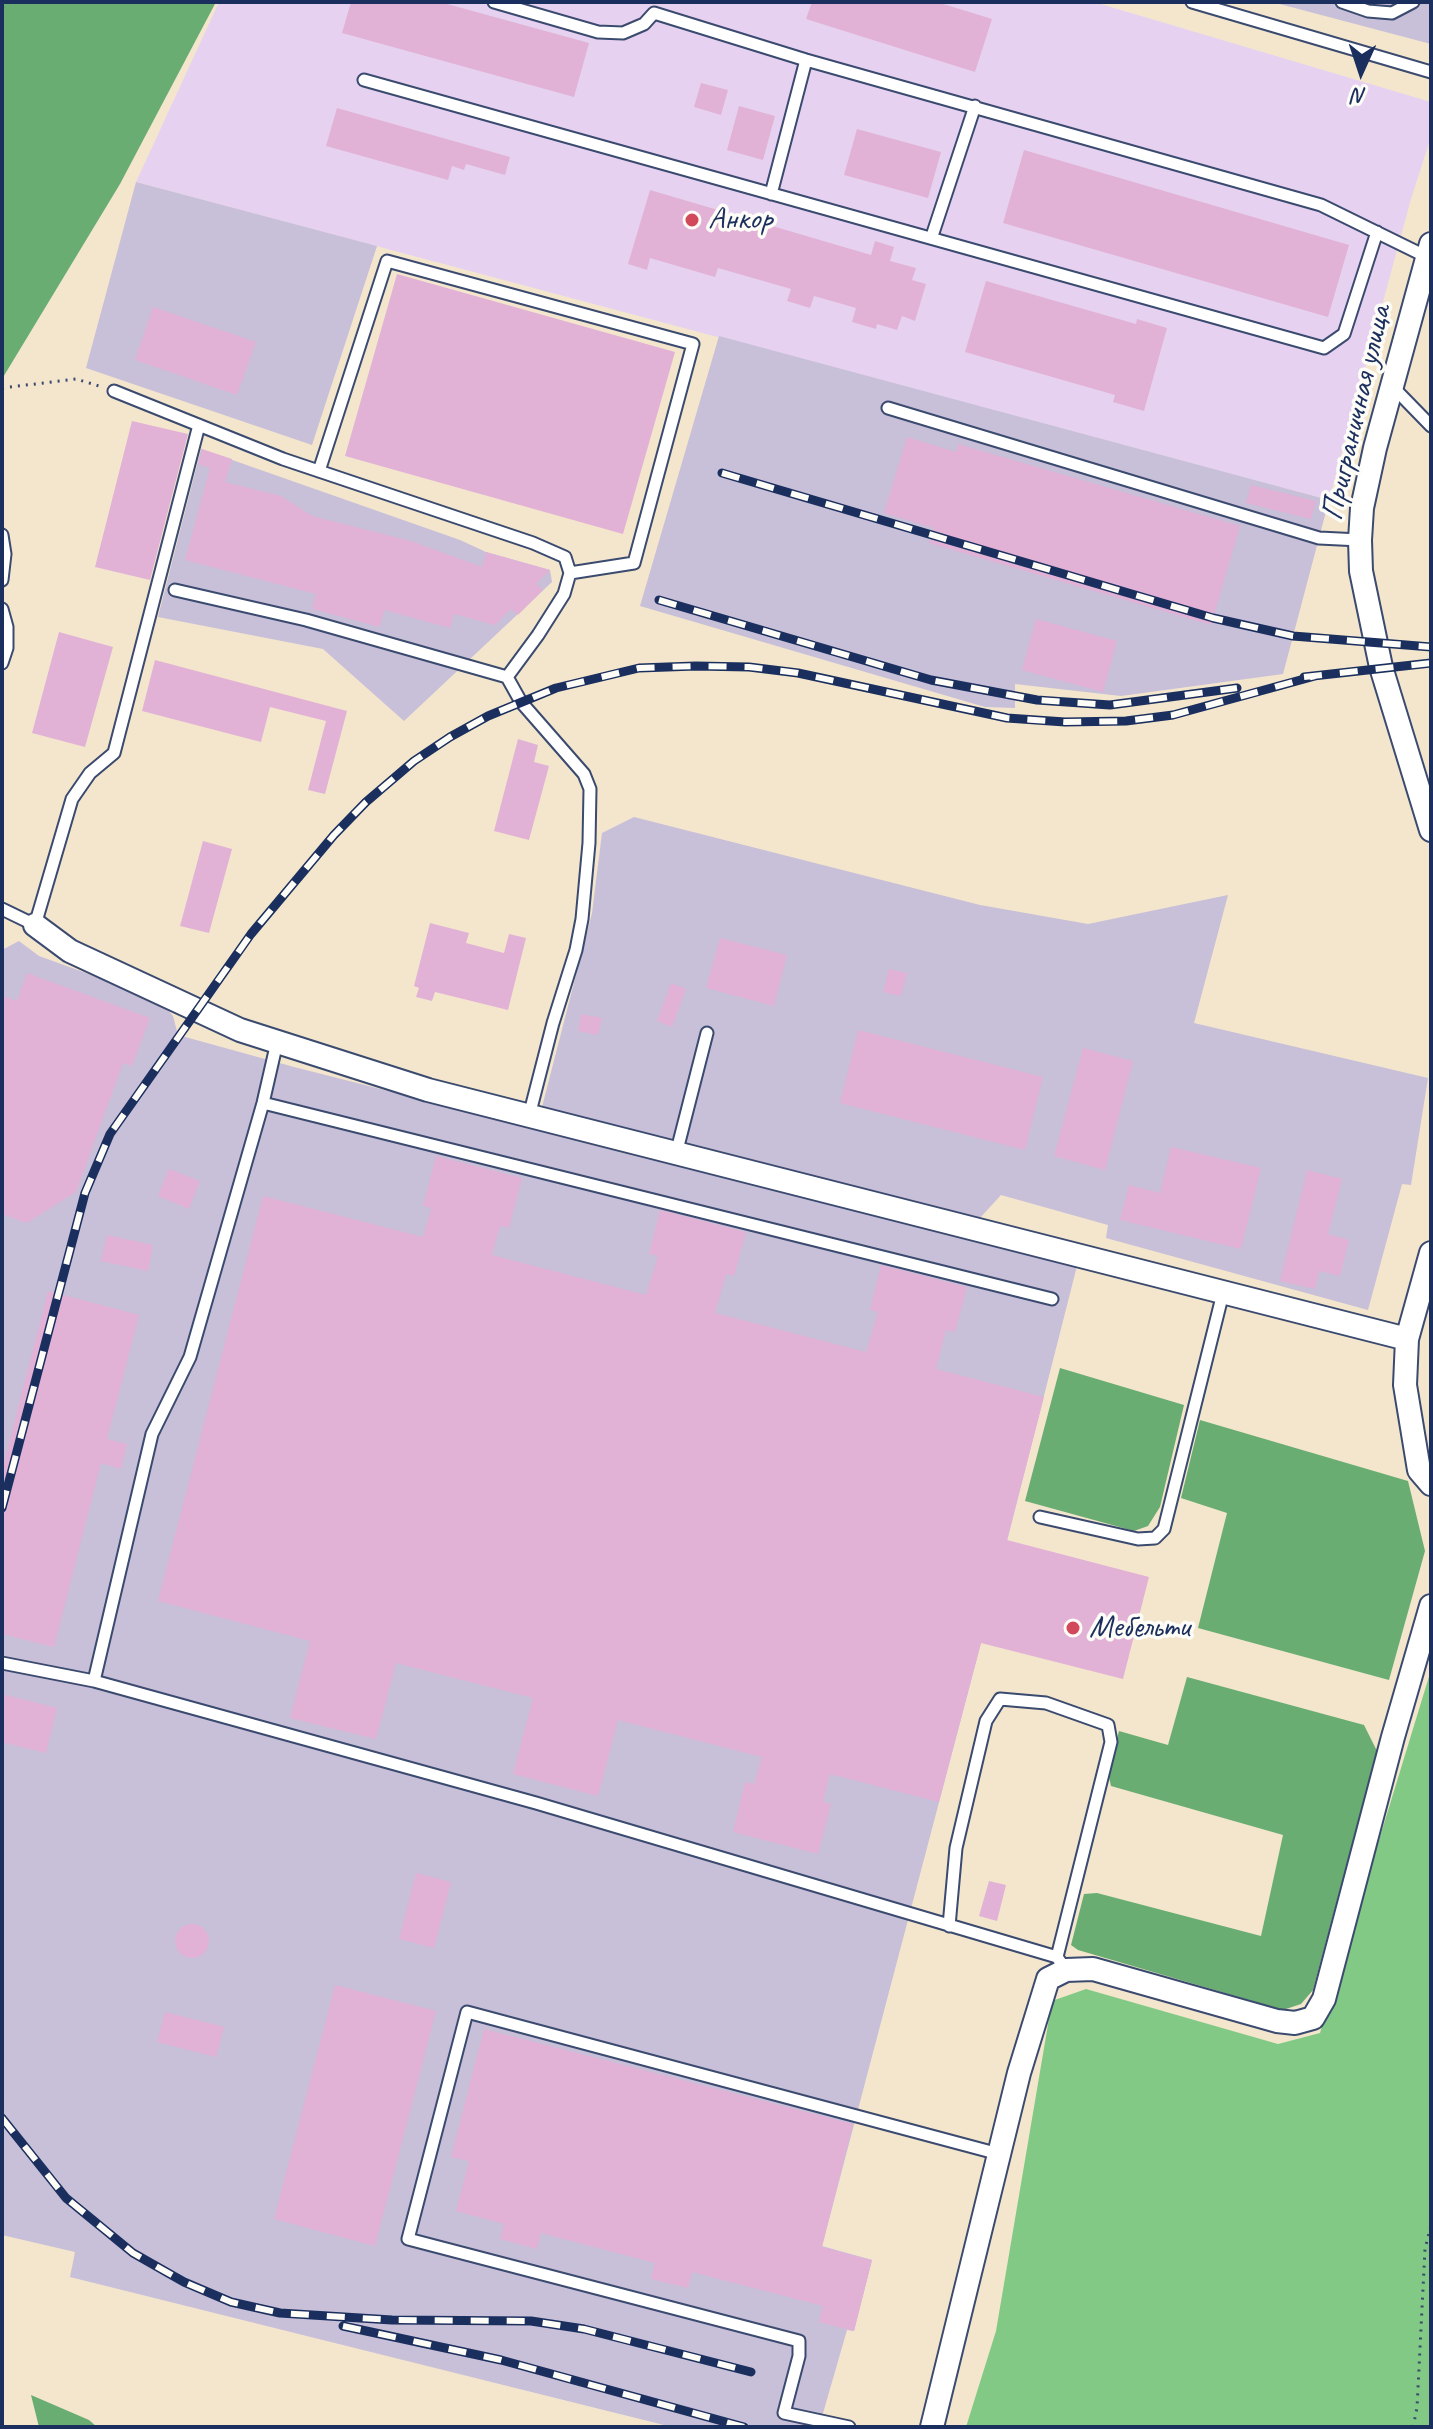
<!DOCTYPE html>
<html>
<head>
<meta charset="utf-8">
<style>
  body { margin:0 }
  #map { position:relative; width:1433px; height:2429px; overflow:hidden; background:#f3e6cd; font-family:Caveat,sans-serif }
  canvas { display:block }
  .frame { position:absolute; inset:0; border:4px solid #1b2f5e; pointer-events:none }
  .north { position:absolute; left:1321px; top:32px; width:80px; height:80px; -webkit-text-stroke:6px #fdfcf7; paint-order:stroke; rotate:183deg; font-size:22px; font-weight:700; line-height:32px; text-align:center; color:#1b2f5e }
  .north::after { content:''; display:block; margin:auto; width:28px; height:36px; background:#1b2f5e; clip-path:polygon(50% 0,100% 100%,50% 72%,0 100%) }
</style>
</head>
<body>
<div id="map">
<canvas width="1433" height="2429"></canvas>
<div class="frame"></div>
<div class="north">N</div>
</div>
<script>
const context = document.querySelector('canvas').getContext('2d');
context.lineJoin = 'round';
function paint(path, color) {
  context.fillStyle = color;
  context.fill(path, 'evenodd');
}
function poly(rows) {
  const path = new Path2D();
  for (const r of rows) {
    if (r.length === 3) {
      path.moveTo(r[0] + r[2], r[1]);
      path.arc(r[0], r[1], r[2], 0, 2 * Math.PI);
      continue;
    }
    path.moveTo(r[0], r[1]);
    for (let i = 2; i < r.length; i += 2) path.lineTo(r[i], r[i + 1]);
  }
  return path;
}
function trace(path, color, width, dash) {
  context.strokeStyle = color;
  context.lineWidth = width;
  context.lineCap = dash ? 'butt' : 'round';
  context.setLineDash(dash || []);
  context.stroke(path);
}
function label(font, color, halo, rows, align = 'center') {
  context.font = font + ' Caveat,sans-serif';
  context.lineWidth = 7;
  context.setLineDash([]);
  context.textBaseline = 'middle';
  context.strokeStyle = halo;
  context.fillStyle = color;
  for (const [text, x, y, turn = 0] of rows) {
    context.save();
    context.translate(x, y);
    context.rotate((+turn || 0) * Math.PI / 180);
    context.textAlign = isNaN(turn) ? turn : align;
    if (halo) context.strokeText(text, 0, 0);
    context.fillText(text, 0, 0);
    context.restore();
  }
}
paint(poly([
  [219,2,1094,2,1431,102,1431,137,1411,199,1329,500,136,182]
]), '#e6d2f0');
paint(poly([
  [1272,2,1431,2,1431,44],
  [136,182,377,246,312,445,86,368],
  [719,336,1329,500,1283,674,1121,696,1015,684,1015,708,985,707,640,606],
  [201,449,460,540,486,552,550,570,552,582,404,721,323,649,158,617],
  [634,817,980,905,1088,924,1228,895,1194,1023,1428,1078,1411,1185,1402,1184,1368,1310,1106,1238,1108,1225,1001,1195,979,1219,542,1107,592,913,602,833],
  [19,941,39,956,158,999,173,1016,178,1035,294,1067,1077,1266,981,1643,822,2246,872,2260,854,2331,847,2330,819,2427,672,2427,70,2277,75,2252,2,2235,2,950]
]), '#c8bfd8');
paint(poly([
  [1431,1670,1431,2427,966,2427,996,2331,1052,2001,1086,1989,1278,2044,1320,2033]
]), '#82c985');
paint(poly([
  [2,2,216,2,120,184,2,379],
  [1060,1368,1184,1405,1160,1507,1148,1526,1134,1531,1025,1501],
  [1200,1420,1408,1481,1425,1551,1389,1680,1198,1628,1227,1513,1181,1498],
  [1187,1677,1364,1725,1377,1751,1313,1990,1301,2004,1283,2010,1078,1950,1071,1945,1084,1894,1097,1893,1261,1936,1283,1835,1111,1786,1108,1773,1119,1731,1168,1745],
  [31,2395,89,2420,97,2427,39,2427]
]), '#69ad72');
paint(poly([
  [351,2,440,2,589,43,574,97,342,33],
  [812,2,937,2,992,19,975,72,806,19],
  [701,83,728,90,721,115,694,107],
  [739,106,775,116,763,160,727,150],
  [337,108,510,157,505,175,466,164,464,170,452,166,448,180,326,146],
  [857,129,941,152,928,198,844,175],
  [1024,150,1349,245,1328,317,1003,223],
  [650,190,871,255,875,241,894,247,890,261,916,268,912,280,926,284,915,321,902,316,897,330,877,324,876,329,852,322,856,308,814,296,810,308,787,301,791,289,718,268,715,277,650,258,647,270,628,264],
  [397,274,675,352,623,534,345,456],
  [986,281,1136,324,1137,319,1167,328,1144,411,1113,402,1115,395,965,352],
  [153,307,256,342,237,395,135,360],
  [132,421,188,434,150,580,95,567],
  [907,437,956,452,958,444,1240,526,1211,625,929,543,934,528,884,513],
  [202,449,232,459,225,482,281,496,312,516,411,541,482,567,486,552,550,570,536,584,543,590,518,615,511,609,495,625,454,614,450,628,384,610,380,627,312,609,316,594,185,560,210,468,198,464],
  [1251,485,1316,501,1311,519,1246,503],
  [1036,619,1117,641,1103,692,1022,670],
  [59,632,113,647,85,747,32,733],
  [155,660,347,711,325,794,308,790,326,721,270,707,261,742,142,711],
  [518,739,538,745,534,762,549,766,529,840,494,831],
  [203,841,232,849,209,933,180,926],
  [430,923,469,933,466,943,504,953,509,934,526,938,508,1010,435,992,432,1001,416,997,419,988,414,986],
  [720,938,787,955,774,1006,706,988],
  [889,969,907,973,901,996,883,992],
  [27,973,150,1018,132,1066,123,1063,76,1192,27,1223,2,1214,2,996,17,1001],
  [671,983,686,989,672,1027,657,1021],
  [581,1014,602,1018,598,1035,578,1031],
  [858,1030,1043,1077,1025,1150,840,1103],
  [1083,1048,1133,1061,1105,1170,1054,1156],
  [1171,1147,1261,1168,1241,1249,1120,1220,1129,1185,1160,1193],
  [436,1156,522,1178,509,1228,500,1226,492,1255,646,1295,658,1256,649,1254,660,1210,746,1232,734,1276,726,1274,715,1313,866,1352,878,1312,870,1310,881,1265,967,1287,955,1332,946,1330,936,1369,1044,1397,1007,1540,1149,1577,1123,1679,981,1643,939,1802,830,1774,823,1802,831,1804,818,1854,733,1832,745,1782,754,1784,762,1757,618,1720,598,1796,513,1774,533,1698,396,1663,376,1739,290,1718,310,1641,158,1601,263,1196,423,1237,431,1208,423,1206],
  [169,1169,200,1181,189,1209,158,1196],
  [1307,1170,1342,1179,1328,1234,1349,1240,1340,1276,1319,1271,1315,1289,1280,1281],
  [107,1235,153,1245,148,1271,101,1261],
  [48,1291,139,1315,107,1439,127,1444,121,1469,101,1463,54,1647,2,1634,2,1470],
  [2,1694,57,1708,46,1753,2,1742],
  [416,1873,451,1882,434,1948,399,1939],
  [989,1881,1006,1885,997,1921,979,1916],
  [192,1941,17],
  [335,1985,436,2011,375,2246,274,2219],
  [165,2012,224,2027,216,2057,157,2042],
  [484,2029,853,2124,822,2247,872,2260,854,2331,819,2322,823,2306,692,2272,688,2288,651,2279,655,2263,541,2233,537,2249,500,2239,504,2224,456,2211,469,2161,451,2157]
]), '#e1b2d6');
const lane = poly([
  [494,2,598,32,623,33,644,24,654,13,806,60,1321,205,1427,257],
  [1192,2,1431,72],
  [1342,2,1368,11,1392,13,1413,2],
  [364,80,1324,348,1344,334,1377,232],
  [771,194,806,60],
  [932,236,975,106],
  [1393,387,1431,426],
  [114,391,283,459,533,543,565,557,570,573,564,594,538,635,507,677,521,702,584,774,590,789,589,843,582,919,576,950,553,1023,529,1116],
  [888,408,1319,538,1360,540],
  [319,471,387,261,693,344,634,563,570,573],
  [2,535,5,554,2,580],
  [175,590,306,620,507,677],
  [2,609,7,627,7,648,2,663],
  [2,909,35,925,72,799,90,773,114,753,199,425],
  [263,1103,1052,1299],
  [676,1154,707,1033],
  [1040,1517,1138,1539,1155,1538,1164,1529,1223,1293],
  [2,1663,94,1681,536,1803,1057,1957,1066,1970],
  [94,1681,152,1434,190,1357,263,1103,277,1042],
  [949,1926,956,1848,986,1721,1000,1699,1046,1703,1108,1725,1111,1742,1057,1957],
  [849,2427,784,2413,799,2356,799,2341,408,2239,467,2012,999,2154]
]);
const street = poly([
  [1431,244,1375,448,1362,508,1360,540,1361,571,1381,667,1431,830],
  [35,925,70,951,240,1030,428,1090,1407,1339],
  [1431,1253,1407,1339,1405,1385,1419,1470,1431,1484],
  [932,2427,1019,2073,1048,1979,1066,1970,1093,1969,1277,2021,1295,2023,1313,2018,1324,1999,1393,1737,1431,1606]
]);
trace(lane, '#3b4a6f', 15);
trace(street, '#3b4a6f', 26);
trace(poly([
  [2,8,7,2],
  [2,388,76,379,99,386],
  [1413,2427,1417,2408,1425,2249,1431,2225]
]), '#3b4a6f', 3, [2, 6]);
trace(lane, '#fff', 11);
trace(street, '#fff', 22);
const rail = poly([
  [722,473,1213,618,1293,636,1431,647],
  [659,600,931,680,1037,700,1110,705,1237,688],
  [1304,677,1431,663],
  [2,1508,85,1193,110,1134,251,934,334,835,366,802,414,761,450,737,488,716,556,688,639,668,696,666,749,667,798,673,1007,718,1065,722,1126,721,1173,715,1315,676],
  [2,2118,66,2198,133,2253,184,2282,231,2302,280,2313,392,2320,531,2321,584,2329,751,2372],
  [343,2326,501,2360,744,2427]
]);
trace(rail, '#1b2f5e', 9);
trace(rail, '#fdfcf7', 6, [18]);
for (const [x, y, r, color] of [
  [692,220,8,"#d1495b"],
  [1073,1628,8,"#d1495b"]
]) {
  const dot = new Path2D();
  dot.arc(x, y, r, 0, 2 * Math.PI);
  context.fillStyle = color;
  context.fill(dot);
  trace(dot, '#fdfcf7', 3);
}
label('32px', '#1b2f5e', '#fdfcf7', [
  ["Анкор",708,220],
  ["Мебельти",1089,1628]
], 'left');
label('32px', '#1b2f5e', '#fdfcf7', [
  ["Приграничная улица",1357,413,-77]
]);
</script>
</body>
</html>
